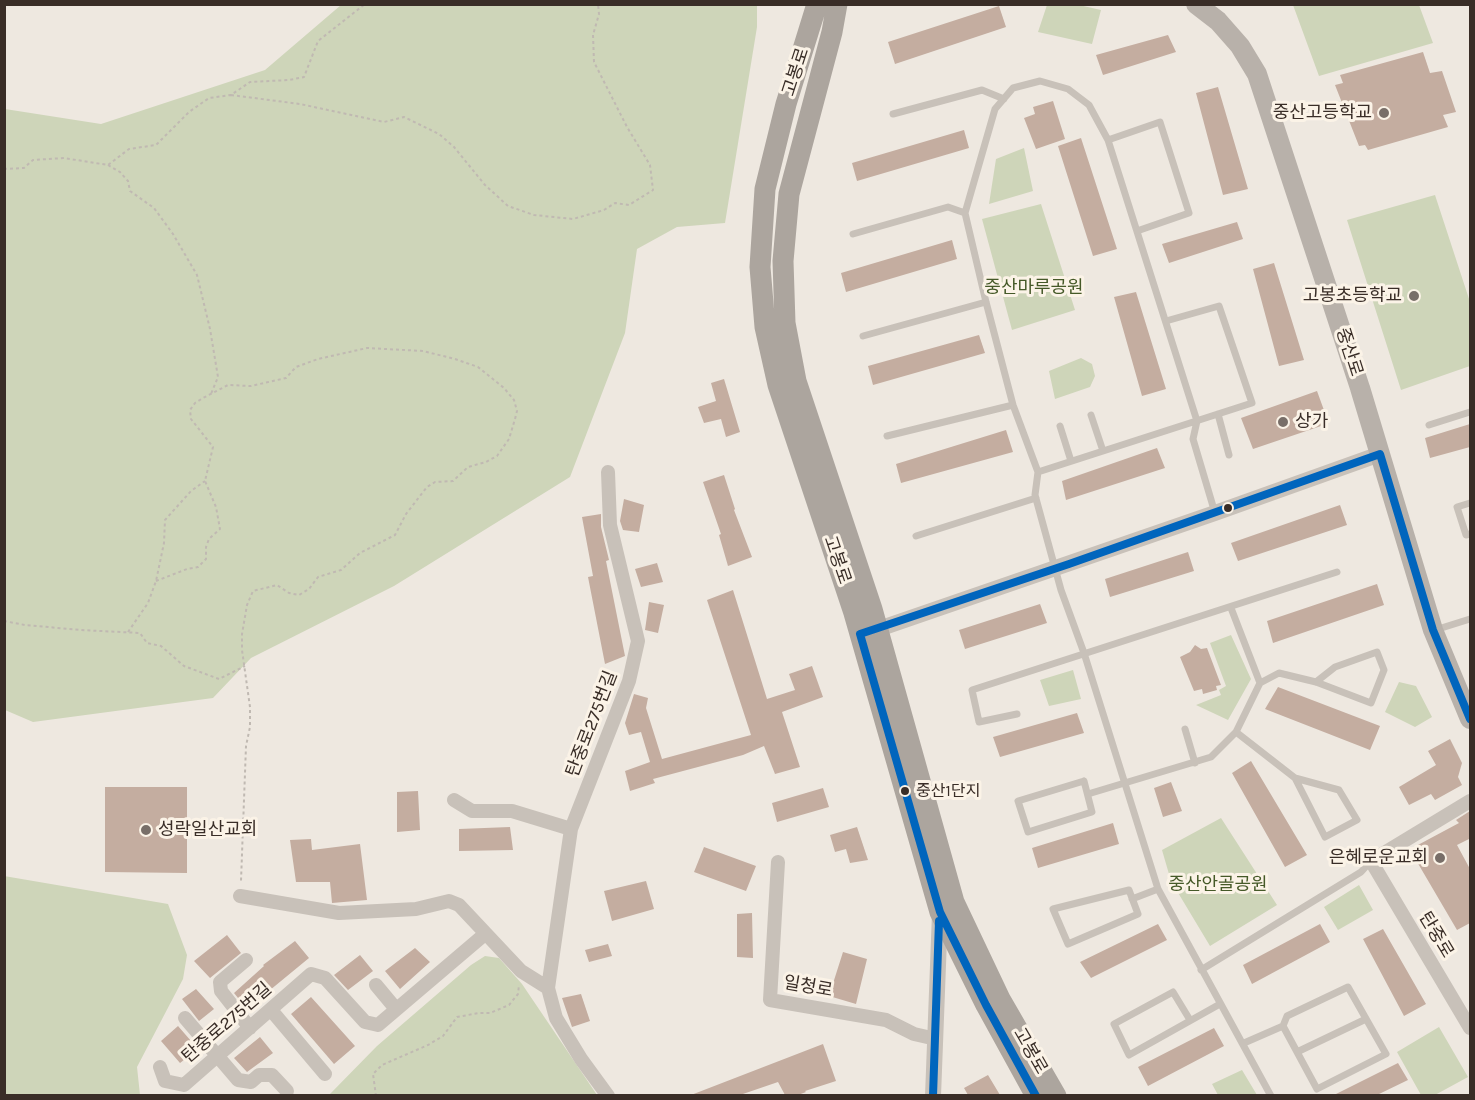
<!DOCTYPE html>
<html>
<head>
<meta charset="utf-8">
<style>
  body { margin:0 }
  #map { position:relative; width:1475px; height:1100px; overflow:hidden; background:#eee8e0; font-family:Karla,sans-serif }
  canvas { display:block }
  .frame { position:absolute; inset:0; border:6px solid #392d27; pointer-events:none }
</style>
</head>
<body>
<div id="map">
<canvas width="1475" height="1100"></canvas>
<div class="frame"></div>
</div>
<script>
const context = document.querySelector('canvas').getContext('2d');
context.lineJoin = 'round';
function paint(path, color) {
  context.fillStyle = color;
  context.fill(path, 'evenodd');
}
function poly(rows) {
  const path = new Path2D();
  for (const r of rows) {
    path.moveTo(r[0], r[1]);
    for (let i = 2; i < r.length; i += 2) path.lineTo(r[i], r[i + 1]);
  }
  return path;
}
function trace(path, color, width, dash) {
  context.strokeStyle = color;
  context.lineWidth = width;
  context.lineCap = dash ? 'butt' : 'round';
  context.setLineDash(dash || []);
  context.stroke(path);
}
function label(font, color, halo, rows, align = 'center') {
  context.font = font + ' Karla,"Noto Sans KR",sans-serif';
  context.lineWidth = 6;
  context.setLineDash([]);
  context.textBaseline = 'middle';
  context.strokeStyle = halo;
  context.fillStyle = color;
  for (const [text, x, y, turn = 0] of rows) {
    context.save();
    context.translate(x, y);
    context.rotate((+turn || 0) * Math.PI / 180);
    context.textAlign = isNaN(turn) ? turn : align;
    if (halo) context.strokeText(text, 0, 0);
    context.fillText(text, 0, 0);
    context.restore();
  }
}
paint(poly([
  [341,5,757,5,757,27,725,223,677,227,637,249,625,333,570,477,394,586,251,658,213,698,33,722,5,710,5,109,101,124,265,70],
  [1047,5,1079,5,1101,10,1092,44,1038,32],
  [1293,5,1419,5,1433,43,1319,76],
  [1024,148,1033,191,989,204,996,159],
  [1435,195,1470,302,1470,366,1401,390,1347,220],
  [1041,204,1075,310,1012,330,982,219],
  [1081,358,1092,364,1095,376,1090,387,1055,399,1049,371],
  [1231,635,1251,679,1228,720,1196,705,1221,695,1219,690,1226,686,1210,643],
  [1073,670,1081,699,1049,706,1040,680],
  [1399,682,1416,686,1432,717,1415,727,1385,712],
  [1221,818,1277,905,1210,946,1171,881,1162,850],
  [4,876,168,904,187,955,183,979,137,1067,140,1095,5,1095],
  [1359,885,1373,910,1338,930,1324,907],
  [485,956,499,958,522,984,597,1095,329,1095,377,1046,471,965],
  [1439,1027,1468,1077,1435,1095,1421,1095,1397,1052],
  [1242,1070,1257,1095,1218,1095,1212,1084]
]), '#ced5b9');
paint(poly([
  [999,6,1006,27,895,64,888,42],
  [1168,35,1176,52,1103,75,1096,55],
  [1423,52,1430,73,1442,71,1456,112,1443,115,1448,127,1368,150,1365,145,1359,146,1335,85,1343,83,1340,75],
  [1218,87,1248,189,1223,195,1196,93],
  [1053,101,1065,139,1036,149,1024,118,1035,114,1033,107],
  [964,130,969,148,857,181,852,163],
  [1081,138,1117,249,1093,256,1058,146],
  [1237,222,1243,239,1169,263,1162,244],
  [952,240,957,259,846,292,841,273],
  [1274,263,1304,360,1279,366,1253,269],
  [1136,292,1166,389,1142,396,1114,297],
  [979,335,985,353,873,385,868,366],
  [724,379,740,432,726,437,721,419,704,423,698,407,716,401,711,383],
  [1317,391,1325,413,1321,426,1253,449,1241,418],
  [1470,424,1470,447,1430,458,1425,438],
  [1006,430,1013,452,901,483,896,464],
  [1157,448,1165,468,1066,500,1062,481],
  [724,475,735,509,734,510,752,557,728,566,719,535,721,534,703,482],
  [624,499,644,505,639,532,623,530,620,521],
  [1340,505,1347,525,1238,561,1231,543],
  [601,514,601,527,609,560,606,561,625,656,605,664,588,577,593,576,582,517],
  [1188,552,1194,571,1110,597,1105,579],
  [657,563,663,582,641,587,635,569],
  [1377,584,1384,605,1273,643,1267,621],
  [733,590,767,699,795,690,789,674,812,666,823,697,782,712,800,767,775,774,764,746,743,755,653,779,655,783,630,791,625,771,650,762,641,732,629,735,625,723,634,694,648,698,646,708,662,759,751,735,707,600],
  [649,602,664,605,658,633,645,630],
  [1040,604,1047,623,965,649,959,630],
  [1195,645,1201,649,1207,648,1221,685,1216,686,1217,690,1203,694,1202,689,1194,691,1180,657,1190,652],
  [1278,687,1380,726,1370,750,1265,709],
  [1077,713,1084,733,1000,757,993,737],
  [1450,739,1462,763,1458,777,1462,785,1435,800,1431,794,1409,805,1399,787,1436,765,1428,751],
  [1251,761,1307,855,1285,867,1232,773],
  [1171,782,1182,811,1163,817,1154,788],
  [105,787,187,787,187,873,105,872],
  [823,788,829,807,777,822,772,803],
  [418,791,420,830,397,832,397,792],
  [1470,811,1470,842,1469,839,1457,845,1470,869,1470,923,1457,930,1413,855,1416,846,1459,823,1456,820],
  [1113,823,1119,844,1038,868,1032,848],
  [510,827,513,850,459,851,459,829],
  [857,827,868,860,850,863,846,849,835,852,830,835],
  [311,839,312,850,360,844,367,900,332,903,330,882,296,882,290,840],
  [704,847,756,866,746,891,694,872],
  [646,881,654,909,612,921,604,891],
  [752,913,753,958,737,957,737,914],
  [1158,924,1167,940,1091,978,1080,962],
  [1320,924,1330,942,1252,984,1243,965],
  [1383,929,1426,1004,1404,1016,1363,939],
  [227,935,241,953,210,978,194,961],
  [295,941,309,958,247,1009,234,993,264,966,263,965],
  [608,944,612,956,589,962,585,950],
  [415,948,430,962,400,989,385,971],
  [843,952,867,959,856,1004,829,996],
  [360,955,373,971,348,990,334,975],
  [196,989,214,1009,199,1021,182,999],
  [581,994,590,1021,572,1027,562,998],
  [311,997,355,1046,334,1064,291,1014],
  [178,1026,198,1049,180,1063,161,1041],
  [1214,1028,1224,1046,1148,1086,1138,1067],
  [260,1037,273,1053,247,1072,234,1058],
  [823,1044,836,1081,805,1091,806,1092,798,1095,785,1095,778,1082,740,1095,691,1095],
  [1398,1063,1408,1080,1377,1095,1334,1095],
  [988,1075,1000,1095,968,1095,964,1088]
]), '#c4ada0');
trace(poly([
  [231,95,300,104,384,122,404,117,439,134,454,147,485,185,508,206,534,215,573,219,604,210,615,203,629,205,653,190,650,165,627,127,594,62,593,35,599,14,598,4],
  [108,165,120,172,128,181,130,191,154,208,173,234,197,275,210,329,218,377,211,394],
  [4,169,24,168,33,160,64,158,108,165,129,149,156,145,189,112,209,98,231,95,250,82,289,80,304,77,318,41,365,4],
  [156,581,187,569,198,567,206,559,206,547,209,539,220,529,216,507,205,481,213,447,191,419,190,410,195,403,203,398,228,385,251,386,286,378,296,367,318,359,367,348,423,351,455,359,478,367,504,388,514,400,517,411,515,419,509,439,497,456,486,462,468,467,453,481,435,482,427,487,406,514,395,535,360,553,341,570,318,577,309,589,299,595,289,593,277,585,253,591,247,605,242,634,242,650,250,707,250,727,246,746,241,881],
  [4,621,25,625,81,630,140,633,147,643,161,646,184,666,219,679,245,666],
  [128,632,148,603,156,581,164,543,165,520,191,491,205,481],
  [376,1096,373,1074,382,1065,428,1045,443,1036,457,1017,479,1013,490,1013,509,1005,518,994,519,985]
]), '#c0b9b2', 2, [3, 3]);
trace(poly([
  [893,114,982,90,1004,99],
  [1108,140,1160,122,1189,213,1137,231],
  [853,234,948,207,965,213],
  [863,336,986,302],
  [1218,414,1229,455],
  [1091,415,1103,451],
  [1429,425,1470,412],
  [1060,426,1071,461],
  [887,436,1013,405],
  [1038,472,1252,403,1219,306,1166,321],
  [1470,503,1457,507,1466,535,1470,534],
  [1215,513,1193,439,1197,421,1108,140,1089,105,1068,89,1040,81,1013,88,995,109,965,213,986,302,1013,405,1038,472,1035,495,1061,590,1084,653,1158,889,1271,1096],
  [916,536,1036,498],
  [1435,630,1470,619],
  [1260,683,1279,673,1316,682,1371,703,1384,670,1377,652,1335,667,1316,682],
  [1017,714,979,722,972,690,1337,572],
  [1185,729,1195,763],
  [1236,732,1295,778,1339,790,1357,820,1325,837,1295,778],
  [1084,781,1092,812,1028,832,1018,801,1084,781],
  [1088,794,1211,757,1236,732,1260,683,1231,608],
  [1129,890,1138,914,1068,944,1053,909,1129,890],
  [1132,899,1158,889],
  [1201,970,1361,872,1371,861],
  [1190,1020,1173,992,1114,1024,1129,1055,1220,1004],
  [1244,1043,1283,1026,1287,1016,1348,987,1386,1054,1317,1089,1283,1026],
  [1297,1052,1366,1019]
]), '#c8c1b9', 7);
trace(poly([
  [454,800,472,811,512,811,571,829],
  [1470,801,1371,861,1470,1028],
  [778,862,770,1000,886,1020,914,1034,936,1039],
  [240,896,339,913,416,909,449,901,459,905,521,971,548,988,556,1018,581,1059,608,1096],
  [246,960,220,982,221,991,250,1028],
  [376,985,396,1009],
  [548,988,571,829,629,681,638,641,610,525,608,472],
  [271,1010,325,1074],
  [185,1018,238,1080,251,1082,259,1075,272,1075,287,1091],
  [160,1067,165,1081,184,1085,311,974,325,978,365,1022,378,1025,485,934]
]), '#c8c1b9', 14);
trace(poly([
  [867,633,1215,513,1380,454],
  [933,1096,940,913]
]), '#c8c1b9', 16);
trace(poly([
  [1196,4,1218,21,1240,46,1257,74,1360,388,1433,630,1470,719]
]), '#b8b1aa', 20);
trace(poly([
  [817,4,786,104,765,189,760,267,765,327,778,385,854,613,940,912,986,1005,1036,1096],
  [837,4,832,32,789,194,783,261,785,323,796,381,872,609,954,902,1000,999,1056,1096]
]), '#aca59e', 21);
trace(poly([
  [933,1096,939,921],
  [1036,1096,986,1005,940,912,860,634,1069,564,1380,454,1433,630,1470,719]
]), '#0065bd', 8);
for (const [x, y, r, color] of [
  [1384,113,6,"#786e68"],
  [1414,296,6,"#786e68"],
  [1283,422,6,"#786e68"],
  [1228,508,5,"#392d27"],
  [905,791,5,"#392d27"],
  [146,830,6,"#786e68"],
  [1440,858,6,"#786e68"]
]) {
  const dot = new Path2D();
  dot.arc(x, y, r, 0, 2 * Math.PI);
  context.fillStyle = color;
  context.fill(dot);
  trace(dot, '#fbf3e7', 2);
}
label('16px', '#392d27', '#fbf3e7', [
  ["중산1단지",916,791]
], 'left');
label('18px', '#392d27', '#fbf3e7', [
  ["고봉로",796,72,-72],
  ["중산로",1349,352,72],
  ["고봉로",837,560,71],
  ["탄중로275번길",592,724,-69],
  ["탄중로",1436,935,59],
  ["일청로",808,987,10],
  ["탄중로275번길",227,1023,-41],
  ["고봉로",1030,1051,60]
]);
label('18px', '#392d27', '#fbf3e7', [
  ["중산고등학교",1372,113],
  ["고봉초등학교",1402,296],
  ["상가",1295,422,"left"],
  ["성락일산교회",158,830,"left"],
  ["은혜로운교회",1428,858]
], 'right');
label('18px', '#455928', '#fbf3e7', [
  ["중산마루공원",1034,288],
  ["중산안골공원",1218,885]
]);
</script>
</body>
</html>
